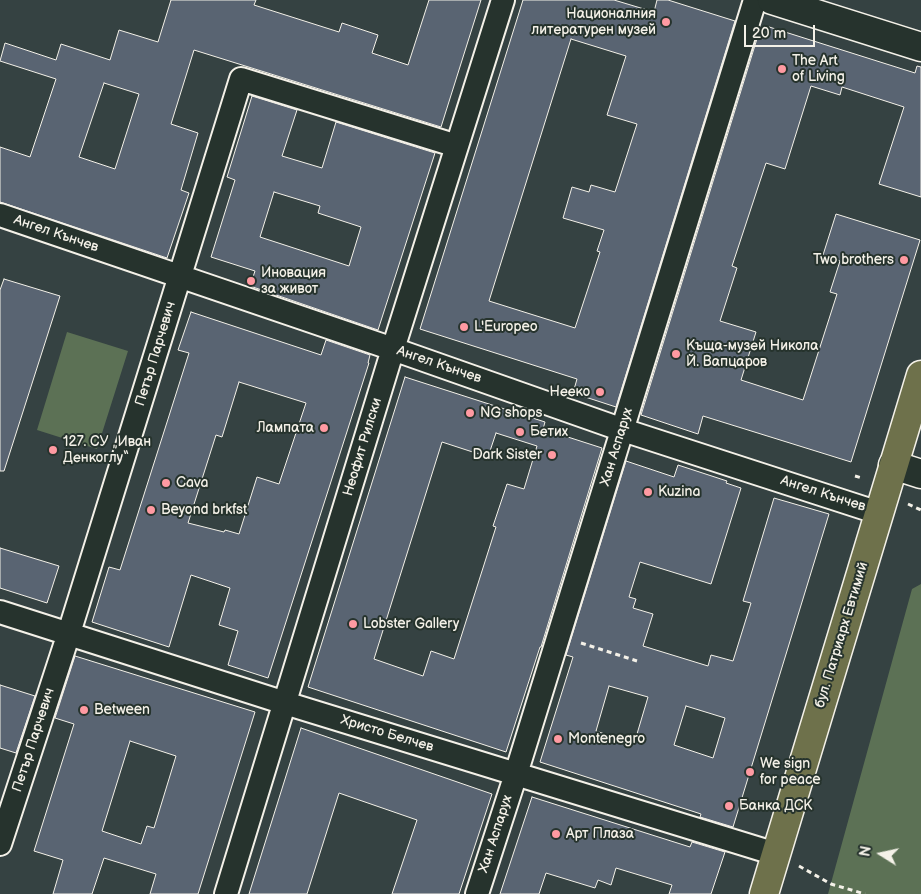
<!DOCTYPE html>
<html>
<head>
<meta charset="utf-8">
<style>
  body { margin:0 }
  #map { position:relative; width:921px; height:894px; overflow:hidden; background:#354242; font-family:"Balsamiq Sans",sans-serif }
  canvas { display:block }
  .north { position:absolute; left:856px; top:829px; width:50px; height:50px; -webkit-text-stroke:4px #26332d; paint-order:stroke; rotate:280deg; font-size:14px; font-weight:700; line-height:20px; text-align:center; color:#f4f1e8 }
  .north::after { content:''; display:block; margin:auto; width:18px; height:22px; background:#f4f1e8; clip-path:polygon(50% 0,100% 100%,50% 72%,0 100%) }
  .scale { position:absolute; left:744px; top:25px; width:71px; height:22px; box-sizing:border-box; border:2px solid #f4f1e8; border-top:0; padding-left:6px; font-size:15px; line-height:18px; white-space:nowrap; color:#f4f1e8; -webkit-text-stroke:4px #26332d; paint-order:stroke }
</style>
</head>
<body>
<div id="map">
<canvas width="921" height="894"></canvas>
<div class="north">N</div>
<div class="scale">20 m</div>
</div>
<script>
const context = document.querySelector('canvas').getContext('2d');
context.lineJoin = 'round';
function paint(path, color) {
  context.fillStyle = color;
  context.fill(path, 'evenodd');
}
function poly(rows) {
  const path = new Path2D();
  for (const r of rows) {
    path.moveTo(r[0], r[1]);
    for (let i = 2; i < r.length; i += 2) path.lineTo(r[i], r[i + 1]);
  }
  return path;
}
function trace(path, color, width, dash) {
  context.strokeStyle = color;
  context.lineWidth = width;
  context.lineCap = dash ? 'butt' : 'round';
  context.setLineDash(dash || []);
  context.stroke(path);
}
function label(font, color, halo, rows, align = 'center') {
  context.font = font + ' "Balsamiq Sans",sans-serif';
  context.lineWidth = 4;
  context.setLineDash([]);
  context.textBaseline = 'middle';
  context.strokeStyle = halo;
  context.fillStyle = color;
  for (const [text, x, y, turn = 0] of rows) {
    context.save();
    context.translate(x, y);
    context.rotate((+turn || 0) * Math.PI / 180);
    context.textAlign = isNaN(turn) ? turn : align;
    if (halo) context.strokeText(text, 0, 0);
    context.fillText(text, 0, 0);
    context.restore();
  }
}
paint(poly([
  [67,332,128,351,97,449,37,430],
  [921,584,921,894,828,894,912,589]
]), '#5c7155');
const building = poly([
  [171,0,256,0,254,5,339,32,342,23,378,35,372,53,408,65,429,0,481,0,441,127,194,50,171,124,198,133,181,190,189,193,167,258,0,202,0,147,30,157,56,79,0,61,5,43,56,60,61,44,110,60,119,30,158,42,171,0],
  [104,83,139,94,115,169,79,157,104,83],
  [523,0,614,0,654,12,657,0,668,0,735,21,616,407,573,393,577,379,420,329,523,0],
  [571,39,626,56,607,115,637,124,615,192,591,185,589,192,572,187,563,218,604,230,597,251,600,252,575,328,489,301,571,39],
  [766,26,915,73,917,66,921,67,921,197,879,184,904,107,842,87,840,95,811,86,785,169,766,163,732,266,737,268,720,321,756,332,741,380,803,400,837,294,830,292,840,261,823,255,836,214,920,240,851,462,703,416,698,434,641,415,760,29,764,30,766,26],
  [252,96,297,110,282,156,322,168,336,122,435,153,378,330,250,286,255,271,211,257,235,180,227,177,252,96],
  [274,192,320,206,318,213,361,227,349,266,260,237,274,192],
  [4,279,60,296,4,471,0,471,0,290,4,279],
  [191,312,321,355,326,340,370,355,368,363,369,363,268,678,228,665,238,631,219,625,230,588,191,575,169,647,92,622,109,567,120,570,189,353,178,350,191,312],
  [239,382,306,403,279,484,257,477,239,534,225,530,224,532,188,523,216,435,222,437,239,382],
  [405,377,545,422,543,429,602,448,541,647,540,647,506,752,308,687,405,377],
  [496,433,537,446,524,489,507,484,493,526,496,527,454,659,431,651,423,676,374,659,442,442,488,457,496,433],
  [626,461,674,477,678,465,727,481,726,483,741,488,711,584,640,562,629,597,636,599,633,608,653,614,643,646,708,666,711,655,733,661,751,603,743,601,774,498,829,514,733,827,700,817,701,814,540,762,573,657,566,655,626,461],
  [609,686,648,697,634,744,596,731,609,686],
  [686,706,725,718,713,758,674,745,686,706],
  [0,548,59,566,47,603,0,588,0,548],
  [75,656,255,712,198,894,150,894,156,874,104,858,92,894,53,894,63,860,34,851,74,724,55,718,75,656],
  [130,741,176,756,154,828,147,826,141,844,102,831,130,741],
  [0,685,35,696,16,753,0,748,0,685],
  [301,728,492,794,459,894,392,894,417,820,339,793,307,894,249,894,301,728],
  [532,797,690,847,692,842,725,852,711,894,669,894,672,885,616,868,611,885,598,880,595,888,546,873,539,894,500,894,532,797]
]);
paint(building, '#596472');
trace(building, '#f4f1e8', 1);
const minor = poly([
  [0,215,393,349,623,430,879,513],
  [0,612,285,703,776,854],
  [0,844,69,633,241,79,457,146],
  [226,894,393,349,503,0],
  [477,894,516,774,755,0]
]);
const tertiary = poly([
  [772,0,921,47]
]);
const secondary = poly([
  [893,465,921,474]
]);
const primary = poly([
  [764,894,921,375]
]);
trace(minor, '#f4f1e8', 26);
trace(tertiary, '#f4f1e8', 31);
trace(secondary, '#f4f1e8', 31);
trace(primary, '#f4f1e8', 31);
trace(poly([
  [855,476,862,478],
  [908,504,921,510],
  [581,643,637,661],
  [799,866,831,884,865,894]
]), '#f4f1e8', 3, [5, 4]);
trace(minor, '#26332d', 22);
trace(tertiary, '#26332d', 28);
trace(secondary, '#26332d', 28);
trace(primary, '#6e714b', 28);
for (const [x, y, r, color] of [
  [666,22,5,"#ff9aa2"],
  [782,69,5,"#ff9aa2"],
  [904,260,5,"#ff9aa2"],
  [251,281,5,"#ff9aa2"],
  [464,327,5,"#ff9aa2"],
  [676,354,5,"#ff9aa2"],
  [600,392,5,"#ff9aa2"],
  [470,413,5,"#ff9aa2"],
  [324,428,5,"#ff9aa2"],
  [520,432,5,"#ff9aa2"],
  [53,450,5,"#ff9aa2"],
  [552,455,5,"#ff9aa2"],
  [166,483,5,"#ff9aa2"],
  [648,492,5,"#ff9aa2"],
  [151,510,5,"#ff9aa2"],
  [353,624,5,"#ff9aa2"],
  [84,710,5,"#ff9aa2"],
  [558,739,5,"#ff9aa2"],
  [750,772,5,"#ff9aa2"],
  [729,806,5,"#ff9aa2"],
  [556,834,5,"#ff9aa2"]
]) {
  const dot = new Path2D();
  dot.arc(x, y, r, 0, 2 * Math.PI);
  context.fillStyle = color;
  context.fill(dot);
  trace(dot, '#26332d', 2);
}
label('14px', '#f4f1e8', '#26332d', [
  ["Националния",656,14,"right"],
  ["литературен музей",656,30,"right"],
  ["The Art",792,61],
  ["of Living",792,77],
  ["Two brothers",894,260,"right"],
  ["Иновация",261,273],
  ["за живот",261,289],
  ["L'Europeo",474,327],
  ["Къща-музей Никола",686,346],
  ["Й. Вапцаров",686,362],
  ["Нееко",590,392,"right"],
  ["NG shops",480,413],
  ["Лампата",314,428,"right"],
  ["Бетих",530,432],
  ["127. СУ „Иван",63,442],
  ["Денкоглу“",63,458],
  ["Dark Sister",542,455,"right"],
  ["Cava",176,483],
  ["Kuzina",658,492],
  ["Beyond brkfst",161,510],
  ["Lobster Gallery",363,624],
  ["Between",94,710],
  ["Montenegro",568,739],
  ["We sign",760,764],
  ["for peace",760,780],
  ["Банка ДСК",739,806],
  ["Арт Плаза",566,834]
], 'left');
label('14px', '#f4f1e8', '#26332d', [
  ["Ангел Кънчев",56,234,19],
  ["Петър Парчевич",156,354,-73],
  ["Ангел Кънчев",439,365,19],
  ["Неофит Рилски",363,447,-73],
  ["Хан Аспарух",617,447,-73],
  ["Ангел Кънчев",823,494,18],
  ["бул. Патриарх Евтимий",842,635,-73],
  ["Христо Белчев",387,734,17],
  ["Петър Парчевич",34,740,-72],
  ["Хан Аспарух",496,834,-72]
]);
</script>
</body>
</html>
